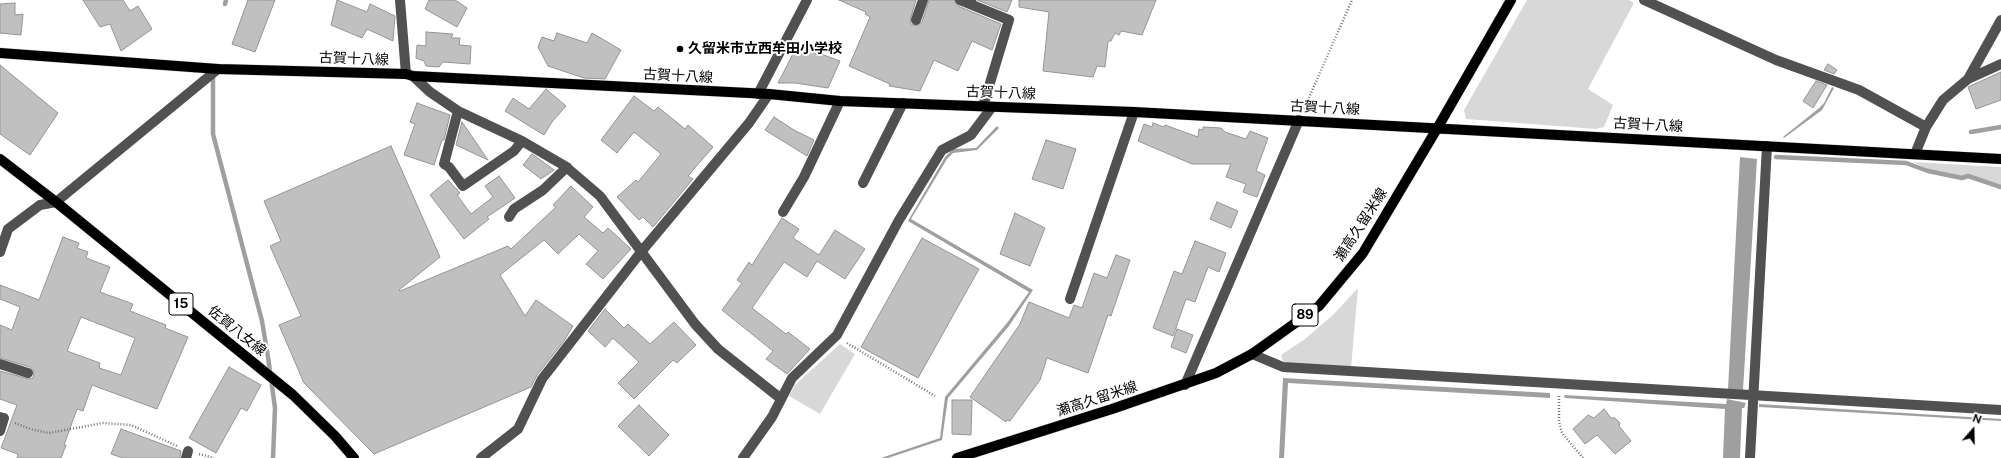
<!DOCTYPE html>
<html>
<head>
<meta charset="utf-8">
<style>
  body { margin:0 }
  #map { position:relative; width:2001px; height:458px; overflow:hidden; background:#fff; font-family:"Public Sans",sans-serif }
  canvas { display:block }
  .north { position:absolute; left:1953px; top:410px; width:40px; height:40px; -webkit-text-stroke:3px #fff; paint-order:stroke; rotate:20deg; font-size:11px; font-weight:700; line-height:16px; text-align:center; color:#000 }
  .north::after { content:''; display:block; margin:auto; width:14px; height:18px; background:#000; clip-path:polygon(50% 0,100% 100%,50% 72%,0 100%) }
</style>
</head>
<body>
<div id="map">
<canvas width="2001" height="458"></canvas>
<div class="north">N</div>
</div>
<script>
const context = document.querySelector('canvas').getContext('2d');
context.lineJoin = 'round';
function paint(path, color) {
  context.fillStyle = color;
  context.fill(path, 'evenodd');
}
function poly(rows) {
  const path = new Path2D();
  for (const r of rows) {
    path.moveTo(r[0], r[1]);
    for (let i = 2; i < r.length; i += 2) path.lineTo(r[i], r[i + 1]);
  }
  return path;
}
function trace(path, color, width, dash) {
  context.strokeStyle = color;
  context.lineWidth = width;
  context.lineCap = dash ? 'butt' : 'round';
  context.setLineDash(dash || []);
  context.stroke(path);
}
function label(font, color, halo, rows, align = 'center') {
  context.font = font + ' "Public Sans","Noto Sans JP",sans-serif';
  context.lineWidth = 4;
  context.setLineDash([]);
  context.textBaseline = 'middle';
  context.strokeStyle = halo;
  context.fillStyle = color;
  for (const [text, x, y, turn = 0] of rows) {
    context.save();
    context.translate(x, y);
    context.rotate((+turn || 0) * Math.PI / 180);
    context.textAlign = isNaN(turn) ? turn : align;
    if (halo) context.strokeText(text, 0, 0);
    context.fillText(text, 0, 0);
    context.restore();
  }
}
paint(poly([
  [1527,0,1629,0,1634,3,1588,89,1613,105,1604,127,1596,129,1466,119,1464,110],
  [1913,162,2001,167,2001,185,1969,175,1962,176,1930,170],
  [1358,288,1351,368,1284,364,1281,355,1305,339,1333,315],
  [840,344,855,354,820,414,789,396,795,385]
]), '#d8d8d8');
paint(poly([
  [1832,87,1834,88,1822,110,1784,138,1783,137,1818,109,1824,103],
  [997,126,999,128,977,150,953,153,947,159,911,219,1033,290,1009,326,948,398,942,440,888,458,881,458,940,438,945,397,1007,323,1029,292,908,221,945,157,953,149,976,148],
  [1740,157,1757,159,1743,390,1728,389],
  [1283,378,1550,393,1550,398,1288,383,1284,458,1279,458],
  [1564,395,1726,404,1727,399,1746,403,1744,408,1742,408,1740,458,1723,458,1725,409,1565,398],
  [1759,404,2001,419,2001,421,1759,407]
]), '#9f9f9f');
trace(poly([
  [225,4,226,0],
  [213,78,213,134,262,321,268,357,275,408,273,458],
  [1971,132,2001,127],
  [1776,157,1906,163,1928,171,1962,178,1968,176,2001,187]
]), '#9f9f9f', 4.5);
const building = poly([
  [83,0,123,0,130,11,138,6,152,29,121,51,110,24,100,27,83,0],
  [248,0,275,0,255,52,232,44,248,0],
  [337,0,367,12,370,4,395,16,393,41,367,29,362,38,331,25,337,0],
  [429,0,455,0,467,8,457,27,425,9,429,0],
  [839,0,916,0,910,21,911,24,917,26,922,22,929,0,954,0,958,6,1001,24,992,50,972,41,958,71,934,60,920,91,889,86,890,84,849,66,870,17,865,14,866,12,839,0],
  [977,0,1012,0,1007,12,977,0],
  [1019,0,1156,0,1142,35,1121,31,1119,35,1115,33,1111,41,1108,41,1105,67,1097,66,1093,77,1043,71,1049,12,1019,7,1019,0],
  [15,3,15,15,23,14,21,35,0,33,0,4,15,3],
  [426,32,453,34,451,38,460,38,459,45,471,46,470,64,443,62,439,67,426,66,424,61,416,58,417,45,426,46,426,32],
  [557,33,587,43,592,33,621,50,605,79,584,78,548,66,538,47,542,37,554,41,557,33],
  [798,44,820,56,821,54,840,61,828,88,795,83,778,83,798,44],
  [1828,64,1837,70,1834,74,1824,70,1828,64],
  [0,65,58,113,30,155,0,134,0,65],
  [2001,72,2001,100,1976,109,1968,87,2001,72],
  [1816,81,1827,85,1813,108,1803,101,1816,81],
  [546,89,566,106,552,122,544,135,505,111,513,98,529,109,546,89],
  [634,96,654,111,658,107,685,129,688,125,713,147,688,176,693,179,653,227,643,217,639,220,617,197,636,180,638,182,661,154,634,132,617,153,601,140,634,96],
  [417,103,450,115,444,140,442,140,434,165,404,155,415,124,410,122,417,103],
  [774,117,794,130,814,140,807,156,765,130,774,117],
  [462,122,488,160,456,145,462,122],
  [1153,123,1164,127,1165,125,1198,137,1199,129,1203,130,1203,127,1221,128,1225,132,1246,139,1250,131,1268,138,1256,171,1265,175,1257,197,1243,192,1246,184,1226,177,1231,164,1192,164,1138,141,1144,124,1152,127,1153,123],
  [1046,140,1076,149,1063,189,1032,179,1046,140],
  [391,146,440,257,399,290,400,291,508,246,511,249,556,207,553,205,571,186,593,207,584,217,603,233,608,228,631,249,603,279,586,264,598,251,579,234,558,254,544,240,500,275,525,316,536,300,573,326,564,341,537,375,531,387,374,454,304,383,279,325,301,316,270,246,281,241,264,201,391,146],
  [532,154,535,156,554,170,541,179,523,165,532,154],
  [499,176,515,198,487,217,489,219,464,239,430,195,448,180,460,193,457,195,471,214,493,197,485,186,499,176],
  [1217,202,1238,211,1231,228,1210,219,1217,202],
  [1015,213,1045,228,1030,266,1000,254,1015,213],
  [782,218,799,229,793,238,819,255,835,230,865,249,845,279,817,261,807,277,784,262,752,308,786,334,788,332,810,349,787,374,766,359,773,351,722,310,742,283,737,280,749,262,752,265,782,218],
  [63,237,79,243,77,248,88,252,86,258,110,267,100,292,133,304,130,311,166,325,165,328,188,337,157,409,92,385,83,411,77,409,64,445,66,445,61,458,17,458,18,454,1,448,17,405,0,399,0,371,29,379,33,378,34,372,30,367,0,358,0,325,12,330,20,307,0,299,0,285,39,300,63,237],
  [81,317,135,338,121,375,99,368,100,363,67,351,81,317],
  [922,238,979,269,918,378,861,347,922,238],
  [1195,241,1226,253,1219,272,1208,267,1195,302,1186,299,1173,336,1153,328,1174,271,1182,274,1195,241],
  [1116,255,1130,260,1111,316,1108,315,1088,373,1047,358,1040,380,1010,421,1007,420,1006,422,970,397,1020,324,1029,302,1069,318,1074,305,1082,308,1094,273,1107,278,1116,255],
  [605,309,624,328,628,324,650,344,674,322,696,345,677,363,673,360,634,399,618,383,639,362,613,338,605,347,588,331,605,309],
  [1177,329,1193,335,1186,353,1171,347,1177,329],
  [229,367,261,385,247,411,241,408,216,453,189,438,229,367],
  [952,400,972,400,971,435,952,434,952,400],
  [639,405,669,435,649,456,618,426,639,405],
  [1604,409,1611,418,1615,418,1620,423,1619,426,1631,441,1615,454,1597,435,1585,444,1573,429,1588,415,1594,418,1604,409],
  [121,429,181,451,180,458,123,458,111,454,121,429]
]);
paint(building, '#c0c0c0');
trace(building, '#959595', 1);
const major = poly([
  [0,53,218,69,406,74,413,76,769,94,840,101,1134,112,2001,159],
  [0,159,56,202,293,395,335,436,354,458],
  [957,458,1112,409,1216,373,1252,354,1319,306,1363,253,1438,127,1511,0]
]);
trace(major, '#dbdbdb', 11);
trace(poly([
  [1304,109,1352,0],
  [847,343,935,396],
  [1559,396,1559,421,1562,433,1583,458],
  [15,423,30,429,49,433,103,423,131,425,177,446],
  [199,454,214,458]
]), '#737373', 2.5, [1, 2]);
trace(poly([
  [400,0,406,74],
  [960,0,970,4],
  [971,0,970,4,1009,20,983,106],
  [1644,0,1776,60,1859,90,1926,127],
  [916,20,923,0],
  [413,76,430,92,458,111,522,141,565,166,600,196,695,324,718,349,780,398],
  [1968,79,2001,20],
  [758,94,807,0],
  [458,111,444,164,449,167,463,186,514,151,522,141],
  [1915,154,1926,127,1943,100,1968,79,2001,64],
  [863,183,903,103],
  [783,212,804,177,840,101],
  [509,217,514,209,543,190,567,167],
  [0,252,8,229,40,205,56,202,218,69],
  [1070,299,1134,112],
  [1252,354,1283,367,2001,410],
  [0,364,28,373],
  [1185,385,1299,120],
  [0,417,4,418,0,431],
  [186,458,188,451],
  [481,458,518,429,542,379,641,252,749,123,769,94],
  [743,458,772,417,792,378,837,335,899,220,942,150,971,135,992,107],
  [1750,458,1767,146]
]), '#515151', 10);
trace(major, '#000', 10);
for (const [x, y, r, color] of [
  [680,49,4,"#000"]
]) {
  const dot = new Path2D();
  dot.arc(x, y, r, 0, 2 * Math.PI);
  context.fillStyle = color;
  context.fill(dot);
  trace(dot, '#fff', 1.5);
}
for (const [x, y, w] of [
  [181,304,24],
  [1305,315,26]
]) {
  const box = new Path2D();
  box.roundRect(x - w / 2, y - 11, w, 22, 3);
  context.fillStyle = '#fff';
  context.fill(box);
  trace(box, '#000', 1);
}
label('bold 13px', '#000', null, [
  ["15",181,304],
  ["89",1305,315]
]);
label('bold 14px', '#000', '#fff', [
  ["久留米市立西牟田小学校",688,49]
], 'left');
label('14px', '#000', '#fff', [
  ["古賀十八線",354,59,2],
  ["古賀十八線",678,76,3],
  ["古賀十八線",1001,93,2],
  ["古賀十八線",1325,108,3],
  ["古賀十八線",1648,125,3],
  ["瀬高久留米線",1361,225,-57],
  ["佐賀八女線",237,331,39],
  ["瀬高久留米線",1097,399,-18]
]);
</script>
</body>
</html>
